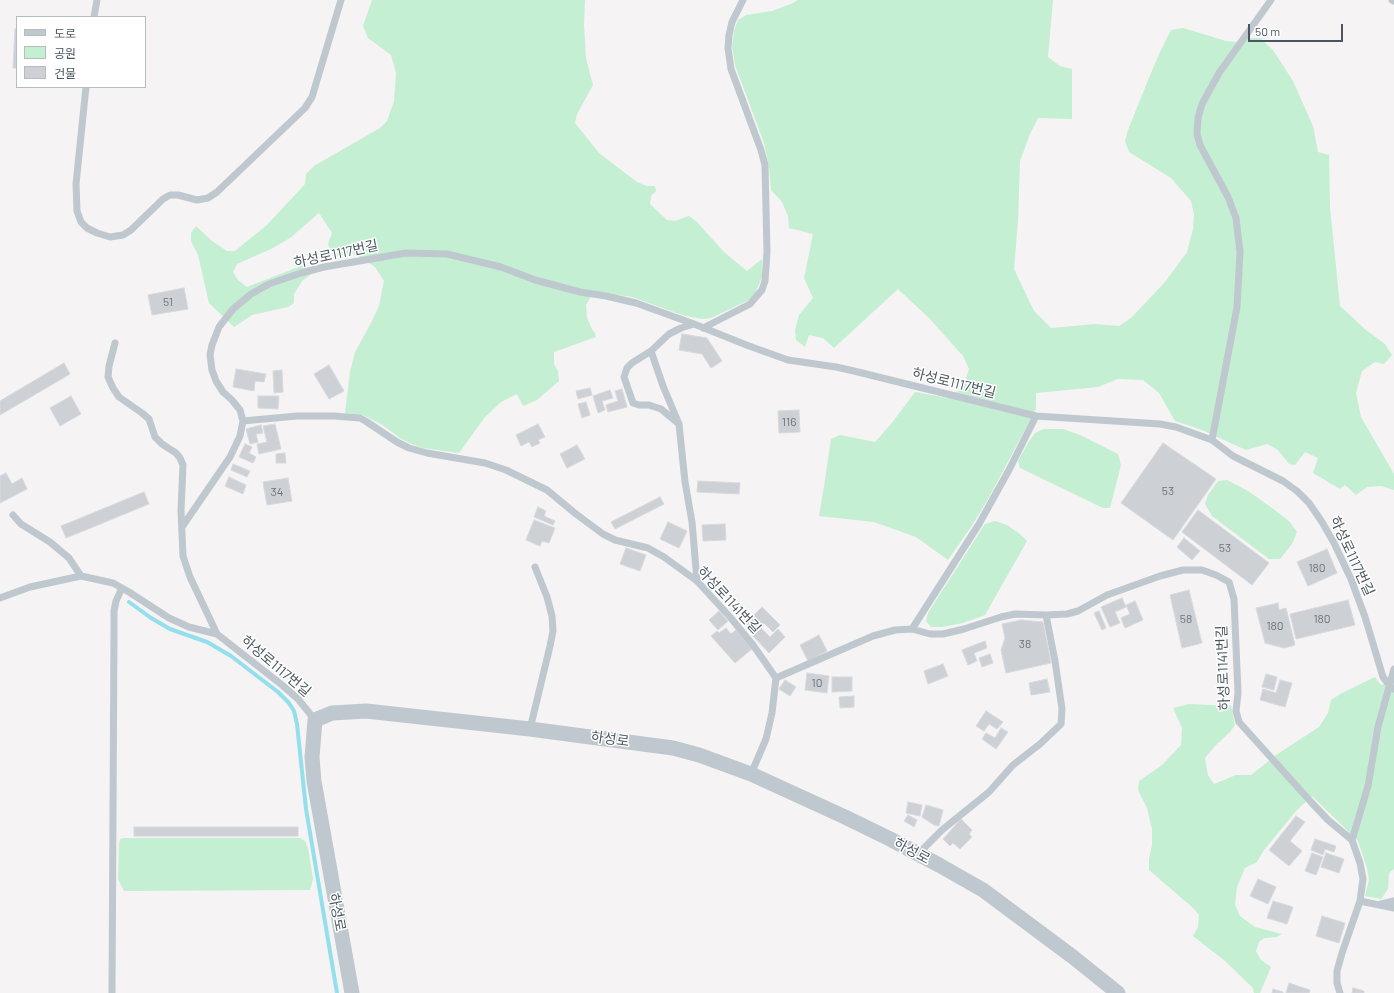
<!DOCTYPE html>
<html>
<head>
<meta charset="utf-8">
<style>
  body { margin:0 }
  #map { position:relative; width:1394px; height:993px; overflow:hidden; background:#f5f3f3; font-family:Barlow,"Noto Sans KR",sans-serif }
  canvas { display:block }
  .legend { position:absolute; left:16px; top:16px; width:130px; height:72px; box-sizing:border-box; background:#fff; border:1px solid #b7bcbf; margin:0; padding:5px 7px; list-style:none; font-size:12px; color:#4b5760 }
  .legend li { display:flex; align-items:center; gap:8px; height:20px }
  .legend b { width:20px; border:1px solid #b7bcbf }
  .scale { position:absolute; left:1248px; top:24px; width:95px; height:18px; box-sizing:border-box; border:2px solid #4b5760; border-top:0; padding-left:5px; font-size:12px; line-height:14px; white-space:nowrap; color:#4b5760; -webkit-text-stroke:3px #fff; paint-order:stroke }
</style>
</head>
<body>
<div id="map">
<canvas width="1394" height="993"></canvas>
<ul class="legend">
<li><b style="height:5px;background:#bfc8ce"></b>도로</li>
<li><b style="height:11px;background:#c4efd2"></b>공원</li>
<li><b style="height:11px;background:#cdd0d5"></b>건물</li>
</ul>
<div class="scale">50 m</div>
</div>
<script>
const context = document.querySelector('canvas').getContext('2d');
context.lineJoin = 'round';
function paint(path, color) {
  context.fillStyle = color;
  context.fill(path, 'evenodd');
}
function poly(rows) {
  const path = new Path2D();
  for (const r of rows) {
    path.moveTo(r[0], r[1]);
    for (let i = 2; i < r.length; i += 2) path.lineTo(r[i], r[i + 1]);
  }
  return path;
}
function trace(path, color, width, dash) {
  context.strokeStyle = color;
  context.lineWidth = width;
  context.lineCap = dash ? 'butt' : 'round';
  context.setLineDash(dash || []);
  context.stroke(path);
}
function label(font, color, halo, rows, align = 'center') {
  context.font = font + ' Barlow,"Noto Sans KR",sans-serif';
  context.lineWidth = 3;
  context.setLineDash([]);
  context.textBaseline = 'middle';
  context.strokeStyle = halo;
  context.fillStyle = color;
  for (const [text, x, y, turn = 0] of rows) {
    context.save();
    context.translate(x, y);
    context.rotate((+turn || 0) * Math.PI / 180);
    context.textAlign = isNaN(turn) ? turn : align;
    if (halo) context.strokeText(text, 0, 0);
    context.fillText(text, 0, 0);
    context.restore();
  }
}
paint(poly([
  [372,0,585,0,584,25,586,58,593,85,577,114,575,123,599,153,637,182,647,186,655,186,656,191,651,196,650,204,667,220,675,221,689,216,696,221,724,252,747,271,762,259,762,277,755,294,749,300,711,318,702,319,685,316,632,297,594,291,586,305,587,318,592,329,595,333,596,337,554,352,554,364,558,371,559,381,537,400,523,406,517,394,501,402,485,417,459,453,423,448,411,444,400,438,381,424,363,415,345,413,350,372,355,352,372,321,379,306,384,281,375,267,353,253,333,257,328,244,332,233,319,213,290,238,271,249,237,264,233,272,238,280,247,287,306,264,311,274,302,281,294,294,294,303,288,307,252,315,234,327,209,303,198,255,191,241,191,233,196,226,212,241,227,251,235,251,267,225,305,184,306,174,314,166,380,128,387,121,394,101,396,73,391,55,368,38,363,26],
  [798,0,1053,0,1048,57,1060,66,1072,69,1072,119,1038,118,1030,134,1020,161,1018,221,1014,269,1034,311,1051,328,1095,324,1119,326,1131,318,1165,282,1187,252,1193,229,1194,215,1191,201,1171,178,1129,152,1125,141,1128,130,1148,80,1160,52,1171,30,1183,28,1226,41,1236,42,1251,38,1260,38,1273,50,1293,81,1313,126,1318,152,1329,155,1330,207,1340,306,1366,330,1385,344,1392,355,1384,364,1375,362,1362,371,1356,393,1361,417,1394,474,1394,490,1381,486,1367,487,1356,495,1345,485,1340,489,1313,473,1318,458,1305,452,1295,465,1289,464,1277,449,1267,444,1246,450,1202,430,1175,421,1159,393,1143,380,1118,379,1098,387,1036,393,1036,409,987,501,971,527,948,560,916,537,874,522,819,516,825,480,831,439,840,435,875,442,891,424,915,392,948,398,963,388,969,369,963,356,930,319,898,289,834,348,823,338,809,335,805,347,796,340,795,330,799,315,813,298,804,278,813,234,789,228,788,216,782,202,771,190,769,167,764,143,735,65,732,46,734,31,738,20,746,15,772,11,791,4],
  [1044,429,1063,429,1080,435,1118,454,1121,465,1110,508,1103,508,1020,468,1018,461,1028,443,1035,433],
  [1227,480,1248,491,1272,508,1290,522,1297,532,1292,544,1280,559,1269,559,1212,516,1205,504,1208,495,1218,481],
  [995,521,1007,525,1020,534,1027,541,985,615,963,623,942,627,931,627,926,621,928,613,985,524],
  [1375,677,1381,685,1394,680,1394,869,1389,873,1388,889,1381,899,1365,896,1369,880,1367,868,1358,841,1312,796,1297,810,1264,850,1257,862,1245,868,1237,887,1235,905,1240,916,1255,927,1282,934,1277,937,1264,938,1259,942,1256,951,1261,960,1271,967,1260,993,1254,993,1253,988,1225,961,1193,936,1198,927,1199,915,1192,907,1149,870,1149,859,1152,845,1152,829,1147,808,1138,790,1139,781,1162,765,1181,745,1182,728,1173,708,1189,704,1231,706,1235,725,1230,732,1216,745,1205,758,1208,775,1214,784,1236,775,1251,775,1279,753,1319,727,1328,713,1331,700,1342,693],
  [125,838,300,838,305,841,308,848,313,879,310,890,124,891,118,879,119,844,120,839]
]), '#c4efd2');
trace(poly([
  [129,602,151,618,170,629,207,642,231,656,278,692,289,703,294,711,297,724,306,809,337,993]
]), '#93dfeb', 4);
const building = poly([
  [15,29,17,29,17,68,13,68,15,29],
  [184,288,188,309,152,315,148,295,184,288],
  [682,334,707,338,722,361,711,368,702,354,679,350,682,334],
  [64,363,70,374,0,415,0,401,64,363],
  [329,365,344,391,329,399,314,374,329,365],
  [236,369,266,374,264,382,255,381,254,391,233,387,236,369],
  [282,370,283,392,274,393,273,371,282,370],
  [590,388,592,395,578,399,576,391,590,388],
  [622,389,627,407,608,412,606,405,618,401,615,391,622,389],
  [610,390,613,398,602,401,605,410,598,413,593,396,610,390],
  [71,396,81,414,60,426,50,408,71,396],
  [258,396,279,396,278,409,258,408,258,396],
  [586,402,590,415,582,418,578,404,586,402],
  [799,410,800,432,779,433,778,411,799,410],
  [275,424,281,449,259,454,257,444,267,442,263,426,275,424],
  [538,424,545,437,538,440,540,443,532,447,529,442,521,446,516,435,538,424],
  [261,425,263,433,256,434,258,442,250,444,246,429,261,425],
  [1163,443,1216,479,1173,540,1121,503,1163,443],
  [245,444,252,447,249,453,256,457,253,463,239,457,245,444],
  [577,445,585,459,567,468,560,454,577,445],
  [285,453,286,463,276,463,276,454,285,453],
  [233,464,250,471,247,477,231,470,233,464],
  [6,473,12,484,22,478,27,489,0,503,0,476,6,473],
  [229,477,246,485,243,494,225,486,229,477],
  [288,478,292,501,267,505,263,482,288,478],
  [698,481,740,483,739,494,697,492,698,481],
  [144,492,149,504,66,538,61,526,144,492],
  [660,497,664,504,615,529,611,522,660,497],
  [538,507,546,511,544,516,555,521,553,525,534,517,538,507],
  [1198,510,1269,563,1252,585,1182,532,1198,510],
  [534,520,555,528,549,543,542,541,540,546,526,540,534,520],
  [668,522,687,531,679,548,660,539,668,522],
  [725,524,726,540,703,541,702,525,725,524],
  [1184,538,1200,551,1192,560,1177,547,1184,538],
  [626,548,646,555,640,571,620,564,626,548],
  [1327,549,1337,573,1308,586,1297,562,1327,549],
  [1189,590,1202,643,1182,648,1170,595,1189,590],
  [1122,598,1126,607,1115,612,1120,623,1110,627,1101,607,1122,598],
  [1348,600,1355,625,1296,639,1290,614,1348,600],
  [1135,601,1143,620,1125,628,1121,618,1130,614,1126,605,1135,601],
  [1278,603,1279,610,1286,608,1295,645,1284,648,1265,643,1256,608,1278,603],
  [762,607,780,625,773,632,764,623,755,632,746,623,762,607],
  [719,611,728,621,718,630,709,620,719,611],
  [1099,611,1106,628,1102,630,1094,613,1099,611],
  [1021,620,1043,622,1051,663,1006,673,1001,650,1005,638,1002,624,1021,620],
  [726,628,731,634,736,630,752,649,735,663,711,636,717,631,719,633,726,628],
  [761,628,770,637,778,629,785,637,769,653,753,636,761,628],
  [819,635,827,651,808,661,800,645,819,635],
  [985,641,987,648,974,653,977,661,968,665,962,650,985,641],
  [990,654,993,663,982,667,979,658,990,654],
  [943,664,948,676,928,684,924,671,943,664],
  [807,673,829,676,827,693,805,690,807,673],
  [1266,674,1277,677,1274,690,1262,687,1266,674],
  [832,677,852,677,852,691,832,692,832,677],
  [1047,679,1050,692,1031,695,1029,683,1047,679],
  [785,680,796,687,790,696,779,689,785,680],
  [1280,680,1292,683,1285,707,1260,700,1263,689,1276,693,1280,680],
  [854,696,854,707,840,708,839,697,854,696],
  [986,711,1003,722,997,729,989,724,984,731,976,726,986,711],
  [1001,728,1008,732,996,749,982,739,986,733,995,738,1001,728],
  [908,802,922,805,920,816,906,813,908,802],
  [926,805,943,810,939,826,934,825,922,817,926,805],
  [908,815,917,820,914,827,904,821,908,815],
  [1296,816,1305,822,1290,841,1302,851,1289,866,1269,850,1296,816],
  [961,819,972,830,969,834,972,837,960,849,953,843,950,846,943,839,961,819],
  [134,827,298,827,298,836,134,836,134,827],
  [1315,839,1336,846,1334,852,1325,849,1323,855,1311,850,1315,839],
  [1312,853,1323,857,1316,875,1305,871,1312,853],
  [1326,853,1344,859,1339,873,1321,867,1326,853],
  [1258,879,1276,887,1268,904,1250,896,1258,879],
  [1273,901,1293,907,1287,924,1267,918,1273,901],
  [1322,916,1345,923,1339,943,1316,936,1322,916],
  [1289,983,1310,990,1309,993,1286,993,1289,983],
  [1353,988,1364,991,1364,993,1352,993,1353,988],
  [1273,989,1283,992,1283,993,1272,993,1273,989]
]);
paint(building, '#cdd0d5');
trace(building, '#d7d9de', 1);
trace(poly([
  [1392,0,1394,1],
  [94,17,97,0],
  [86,87,76,184,77,211,81,222,87,228,97,233,110,237,123,235,131,230,163,199,170,195,178,195,197,200,208,198,217,192,305,108,312,97,341,0],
  [703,328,750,304,762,290,765,281,767,252,765,165,761,150,731,69,728,48,729,35,732,22,743,0],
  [115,343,109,366,108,377,113,388,119,397,142,413,149,419,155,437,162,444,176,453,180,458,183,465,181,511,183,556,190,577,217,634],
  [651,351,669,334,681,328,694,324,749,346,788,360,836,367,854,371,1036,416,1160,424,1176,427,1212,440,1233,456,1283,481,1297,491,1309,503,1322,522,1334,543,1351,579,1365,617,1383,677,1390,686,1394,689],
  [243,421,297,416,334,416,360,418,367,422,397,442,409,448,427,453,485,463,506,470,547,490,576,514,603,534,615,540,648,548,664,557,697,581,730,617,753,645,776,678,772,713,766,739,751,774],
  [679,424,663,386,651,351,632,363,627,368,624,377,633,403,639,405,649,405,661,409,679,424,685,482,692,522,697,581],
  [1212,440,1237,307,1240,252,1236,218,1228,197,1200,145,1197,134,1198,118,1202,104,1219,73,1271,0],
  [13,515,21,524,50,542,69,558,81,576],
  [182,527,230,457,240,436,243,421,240,410,232,400,223,392,216,381,212,370,210,355,212,345,219,327,233,309,251,294,269,284,301,273,324,267,406,253,447,254,501,267,535,280,580,292,606,296,636,303,694,324],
  [0,598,30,587,81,576,113,583,129,592,169,618,189,627,217,634,282,685,298,699,315,720],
  [912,629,979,524,1009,470,1036,416],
  [776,678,873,636,895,630,912,629,930,634,943,634,964,629,1001,617,1015,614,1046,615,1067,614,1078,611,1107,595,1160,576,1183,570,1202,570,1216,575,1229,582,1234,599,1238,693,1236,711,1239,722,1311,802,1328,820,1352,840,1360,863,1363,879,1360,901,1342,953,1337,971,1337,983,1340,993],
  [530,729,550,646,553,631,552,616,547,597,535,567],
  [1352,840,1368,786,1378,727,1394,669],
  [918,854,942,830,989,792,1013,765,1040,744,1061,724,1062,709,1055,661,1046,615],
  [1360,901,1394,908],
  [1381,904,1394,901],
  [112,993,114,632,114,611,116,601,122,588]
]), '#bfc8ce', 7);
trace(poly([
  [352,993,314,781,312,757,315,720,332,713,366,711,530,729,673,748,699,755,751,774,845,817,890,839,939,865,983,890,1073,957,1118,993]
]), '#bfc8ce', 15);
label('12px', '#6c757d', null, [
  ["51",168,302],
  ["116",789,422],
  ["53",1168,491],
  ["34",277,492],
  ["53",1225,548],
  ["180",1317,568],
  ["58",1186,619],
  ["180",1322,619],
  ["180",1275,626],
  ["38",1025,644],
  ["10",817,683]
]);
label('14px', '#4b5760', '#fff', [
  ["하성로1117번길",336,254,-12],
  ["하성로1117번길",954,383,14],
  ["하성로1117번길",1352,556,65],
  ["하성로1141번길",729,600,47],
  ["하성로1117번길",276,666,40],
  ["하성로1141번길",1223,668,-92],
  ["하성로",610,739,8],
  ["하성로",912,851,28],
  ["하성로",337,912,79]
]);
</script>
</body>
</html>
